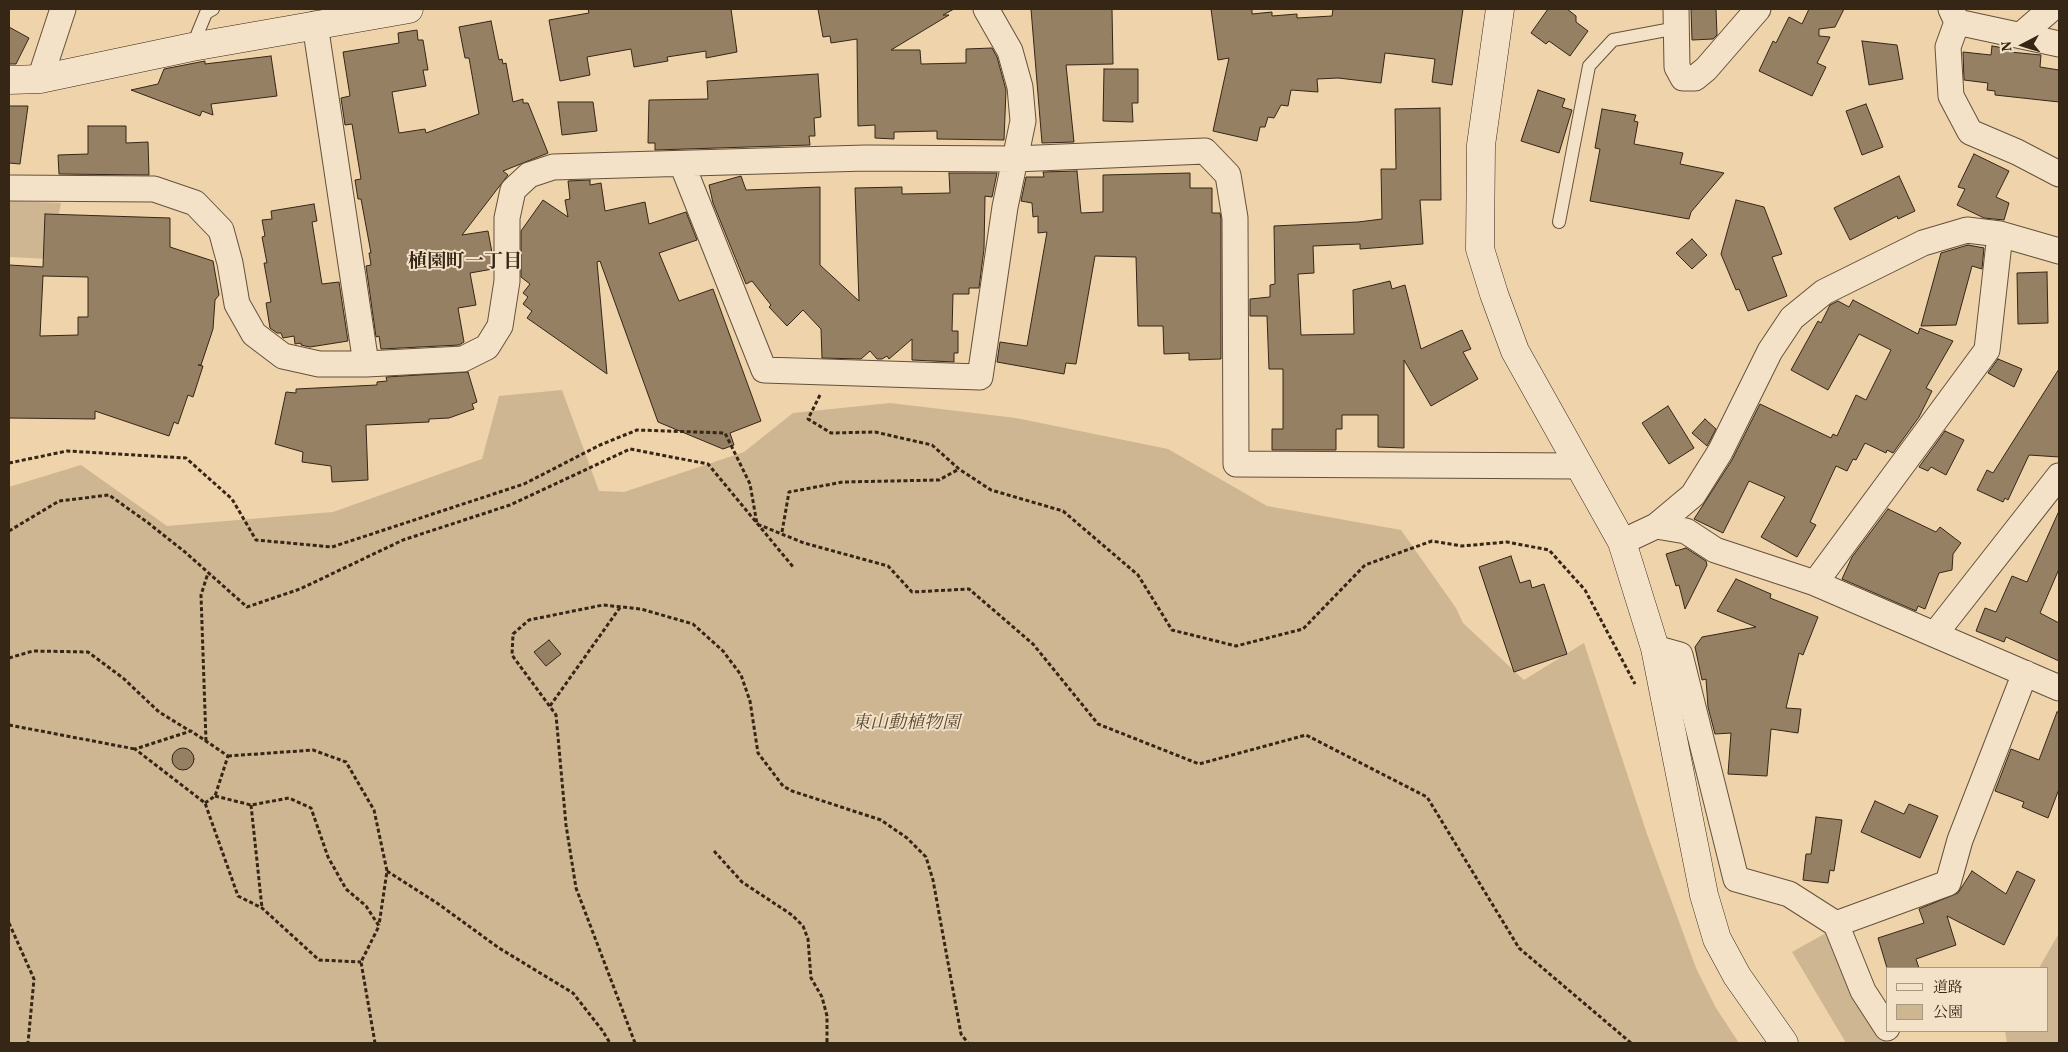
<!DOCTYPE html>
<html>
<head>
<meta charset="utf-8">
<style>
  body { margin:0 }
  #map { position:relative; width:2068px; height:1052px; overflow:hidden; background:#eed3ab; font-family:Vollkorn,"Noto Serif JP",serif }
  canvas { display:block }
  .frame { position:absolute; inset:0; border:10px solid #362616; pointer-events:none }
  .legend { position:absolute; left:1886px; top:967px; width:162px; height:65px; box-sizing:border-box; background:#f4e2c8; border:1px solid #a89781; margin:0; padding:6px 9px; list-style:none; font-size:15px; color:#362616 }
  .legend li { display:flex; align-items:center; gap:10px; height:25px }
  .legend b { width:25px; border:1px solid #a89781 }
  .north { position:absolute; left:1998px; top:20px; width:50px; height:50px; -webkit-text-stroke:4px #f4e2c8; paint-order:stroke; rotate:265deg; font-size:14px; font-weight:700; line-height:20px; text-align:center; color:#362616 }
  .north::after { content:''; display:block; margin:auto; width:18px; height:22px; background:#362616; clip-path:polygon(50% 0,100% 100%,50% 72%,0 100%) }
</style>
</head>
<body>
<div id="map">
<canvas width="2068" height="1052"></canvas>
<div class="frame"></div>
<ul class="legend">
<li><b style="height:6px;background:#f4e2c8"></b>道路</li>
<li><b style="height:14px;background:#cfb692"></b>公園</li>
</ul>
<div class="north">N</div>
</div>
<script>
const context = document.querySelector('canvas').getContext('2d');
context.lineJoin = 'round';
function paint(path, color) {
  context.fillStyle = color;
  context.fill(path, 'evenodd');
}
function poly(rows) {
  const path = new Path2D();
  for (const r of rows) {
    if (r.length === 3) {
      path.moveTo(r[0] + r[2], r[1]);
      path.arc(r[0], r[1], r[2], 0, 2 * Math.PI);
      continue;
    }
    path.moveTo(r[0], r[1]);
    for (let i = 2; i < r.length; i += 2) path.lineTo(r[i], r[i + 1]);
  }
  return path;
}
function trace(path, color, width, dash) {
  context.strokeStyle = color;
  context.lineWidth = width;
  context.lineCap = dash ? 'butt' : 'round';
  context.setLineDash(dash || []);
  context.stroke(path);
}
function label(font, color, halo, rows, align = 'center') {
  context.font = font + ' Vollkorn,"Noto Serif JP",serif';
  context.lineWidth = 4;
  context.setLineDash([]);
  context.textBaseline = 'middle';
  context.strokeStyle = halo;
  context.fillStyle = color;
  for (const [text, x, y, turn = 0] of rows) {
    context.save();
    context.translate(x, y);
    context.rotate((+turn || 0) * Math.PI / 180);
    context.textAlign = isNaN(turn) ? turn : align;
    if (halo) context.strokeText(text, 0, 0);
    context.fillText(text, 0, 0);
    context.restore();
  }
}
paint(poly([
  [9,201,61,203,50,259,9,257],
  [562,390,599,491,624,492,744,452,793,413,890,403,1016,418,1168,449,1267,506,1401,530,1456,608,1463,623,1524,680,1584,643,1647,834,1696,968,1716,1008,1739,1043,9,1043,9,487,81,465,167,526,333,512,482,459,499,396],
  [1826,933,1886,1043,1846,1043,1792,952],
  [2059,933,2059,1043,2007,1043,2005,1031,2047,1031,2047,968,2039,968]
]), '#cfb692');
const building = poly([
  [588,9,731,9,737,52,706,58,706,51,667,57,668,61,634,67,631,49,587,57,590,75,560,81,549,20,589,13,588,9],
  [818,9,954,9,943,15,949,15,891,50,920,50,921,64,966,63,966,49,992,48,997,57,1006,90,1004,140,937,139,937,131,894,132,894,139,875,138,875,125,858,126,857,39,831,43,830,36,823,37,818,9],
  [1031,9,1112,9,1113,64,1066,65,1074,142,1042,143,1031,9],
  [1211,9,1252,9,1252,14,1272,12,1272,16,1297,14,1297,18,1332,16,1333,9,1463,9,1452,85,1432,82,1435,59,1385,53,1381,83,1338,78,1317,79,1318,92,1291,90,1288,106,1281,105,1274,118,1268,117,1265,127,1260,127,1257,141,1213,131,1229,58,1218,60,1211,9],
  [1548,9,1567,9,1576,16,1576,22,1588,31,1570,56,1549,41,1546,44,1531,33,1548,9],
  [1691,9,1716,9,1717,35,1713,39,1692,40,1691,9],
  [1809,9,1844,9,1835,27,1819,29,1819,36,1830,37,1817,63,1826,67,1812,96,1759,71,1773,41,1776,43,1789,17,1802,24,1809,9],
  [491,21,499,60,502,59,503,64,506,63,513,102,523,99,523,103,528,103,548,153,503,171,508,175,462,235,488,231,493,258,493,269,470,273,476,305,458,308,464,342,459,345,381,349,379,336,376,337,366,266,371,265,369,253,371,253,361,199,358,199,355,180,361,179,352,124,345,125,341,98,350,96,343,52,399,43,398,33,417,30,418,40,423,40,428,70,423,70,426,86,392,92,399,133,425,129,426,133,479,114,469,58,465,58,459,27,491,21],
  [9,27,29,38,16,64,9,64,9,27],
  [1862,41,1897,45,1903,79,1869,85,1862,41],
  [1992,46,2010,49,2010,52,2041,55,2040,67,2059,70,2059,102,1995,95,1995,91,1987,90,1988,83,1964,80,1963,52,1991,55,1992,46],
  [271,56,277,96,211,104,213,115,202,111,200,116,131,90,158,84,164,69,205,61,205,64,271,56],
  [1104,69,1138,69,1138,103,1132,103,1133,122,1103,121,1104,69],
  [818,74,821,117,814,118,815,136,809,136,810,145,655,150,655,143,648,143,649,100,708,99,707,81,818,74],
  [1538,90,1565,99,1562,107,1572,110,1559,153,1521,141,1538,90],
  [558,102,593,102,597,131,562,135,558,102],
  [1866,104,1883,147,1862,155,1846,111,1866,104],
  [9,106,28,106,20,164,9,163,9,106],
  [1440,108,1441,200,1420,200,1423,244,1360,249,1360,244,1313,246,1314,273,1298,274,1301,335,1354,334,1353,290,1390,281,1392,289,1405,285,1421,349,1462,330,1471,349,1463,352,1478,379,1431,406,1404,360,1404,448,1378,447,1378,415,1342,415,1342,429,1336,429,1336,450,1272,450,1272,429,1283,429,1283,369,1269,369,1267,316,1250,316,1250,299,1270,297,1270,285,1275,284,1274,226,1358,222,1382,219,1381,169,1396,169,1395,109,1440,108],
  [1602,109,1636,115,1634,121,1638,122,1634,144,1683,153,1680,164,1724,173,1691,212,1689,219,1590,201,1600,149,1595,148,1602,109],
  [88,126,126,126,126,143,148,142,149,175,59,174,58,155,88,154,88,126],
  [1974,154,2009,171,1996,197,2009,203,2004,220,1984,218,1957,205,1965,189,1958,187,1974,154],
  [1077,171,1081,213,1103,212,1103,175,1190,173,1190,188,1212,188,1212,213,1220,213,1221,219,1221,359,1189,360,1189,353,1164,354,1163,326,1138,326,1136,257,1095,256,1076,364,1066,363,1064,374,997,362,1000,342,1027,346,1047,232,1038,233,1038,216,1033,217,1032,203,1021,201,1026,177,1044,177,1043,172,1077,171],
  [949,173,997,173,992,197,985,196,984,249,979,288,969,288,969,294,953,294,952,331,958,331,958,353,954,353,954,362,912,360,912,339,889,359,887,356,882,359,877,359,870,351,861,359,822,358,821,329,803,310,787,326,769,307,771,305,752,281,746,284,713,203,709,185,741,176,746,190,820,187,820,265,859,301,855,188,902,187,902,194,950,193,949,173],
  [1899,176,1915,211,1898,219,1897,216,1850,240,1834,208,1899,176],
  [590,180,590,185,601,183,605,211,645,202,649,224,686,212,697,240,659,253,679,301,713,289,761,421,730,433,734,445,723,449,658,422,600,261,597,262,607,374,527,318,532,311,523,304,528,297,523,293,530,284,521,277,521,231,543,200,568,217,565,200,570,199,568,181,590,180],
  [1736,200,1764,207,1782,254,1772,257,1787,296,1748,311,1739,289,1736,290,1721,254,1736,200],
  [314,204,317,221,312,222,322,284,339,282,348,341,310,347,301,345,301,343,295,344,294,336,283,338,281,333,277,333,270,328,266,303,271,302,264,263,267,263,262,237,265,236,262,220,272,219,271,211,314,204],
  [45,214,170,218,170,247,213,261,219,295,215,300,213,329,201,365,198,365,203,366,193,397,188,395,178,424,174,422,169,436,95,411,95,419,9,418,9,265,43,267,45,214],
  [43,276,88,277,88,317,78,317,78,335,40,336,43,276],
  [1692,239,1707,255,1692,269,1676,253,1692,239],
  [1968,245,1984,248,1982,269,1972,266,1956,325,1921,326,1941,253,1968,245],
  [2047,272,2048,323,2018,324,2017,273,2047,272],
  [1853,300,1918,334,1920,328,1953,341,1926,388,1932,391,1919,417,1893,453,1887,450,1886,453,1865,443,1856,460,1853,459,1847,471,1836,466,1810,522,1816,525,1797,557,1761,537,1785,497,1749,481,1723,533,1694,519,1732,460,1760,404,1831,438,1833,434,1837,436,1856,395,1866,400,1891,350,1859,334,1828,390,1791,370,1818,321,1821,323,1830,305,1838,301,1849,307,1853,300],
  [1998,359,2022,369,2014,387,1988,373,1998,359],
  [2059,369,2059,457,2029,455,2008,500,2005,498,2003,502,1977,490,1987,470,1993,473,2059,369],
  [468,372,477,402,472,404,474,409,449,418,429,419,429,422,366,425,368,480,332,482,331,466,302,462,303,452,275,444,286,392,296,393,296,389,377,385,377,382,387,381,386,377,468,372],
  [1668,406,1694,448,1669,464,1642,423,1668,406],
  [1705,419,1716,429,1707,446,1692,433,1705,419],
  [1945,431,1964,440,1946,475,1931,467,1928,471,1919,467,1945,431],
  [1888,509,1936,532,1940,527,1961,543,1953,554,1952,570,1939,573,1925,609,1918,606,1916,611,1842,579,1852,557,1888,509],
  [2059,511,2059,569,2040,613,2059,623,2059,661,2006,637,2004,642,1976,631,1985,608,1996,612,2012,576,2027,582,2059,511],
  [1686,548,1706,561,1707,565,1685,609,1679,585,1676,586,1666,554,1686,548],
  [1511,556,1520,583,1530,580,1532,588,1544,584,1567,654,1514,672,1479,567,1511,556],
  [1736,579,1771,594,1770,598,1818,617,1803,655,1799,653,1786,708,1801,709,1798,733,1771,729,1767,776,1728,774,1731,733,1715,734,1708,707,1706,679,1702,680,1695,647,1702,637,1756,627,1717,611,1736,579],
  [549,640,561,654,546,666,534,652,549,640],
  [2057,712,2059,712,2059,789,2048,818,2022,807,2024,802,1995,791,2011,749,2039,760,2057,712],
  [183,759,11],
  [1875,801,1904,814,1909,804,1938,816,1920,858,1861,832,1875,801],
  [1816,817,1842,820,1834,871,1830,870,1828,883,1803,880,1806,854,1811,854,1816,817],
  [1972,871,2006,894,2017,871,2035,880,2004,945,1947,916,1956,945,1916,959,1919,968,1887,968,1878,938,1924,923,1919,909,1958,893,1972,871]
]);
paint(building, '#968063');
trace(building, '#362616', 1);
const lane = poly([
  [192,47,206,13,213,9],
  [1559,222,1589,66,1613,40,1677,28]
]);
const street = poly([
  [1676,9,1677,67,1683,78,1695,78,1706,69,1758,9],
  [1951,9,1957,22,1948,47,1951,96,1970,132,2017,152,2059,174],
  [1957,22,2059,44],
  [315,24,366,364],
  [2021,35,2051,9],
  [40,79,63,9],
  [682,164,764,370,980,377,1005,207,1023,121,1020,87,1010,51,986,9],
  [9,188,154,189,195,203,221,230,230,263,237,304,254,334,283,356,319,364,366,364,463,359,487,347,500,326,507,281,507,218,513,190,529,175,553,167,866,158,1015,159,1205,151,1228,175,1235,218,1236,464,1579,466],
  [1656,526,1686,531,1715,550,1815,583,2059,688],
  [1622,542,1656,526,1693,495,1720,452,1770,351,1792,318,1824,292,1923,243,1967,230,2000,234,2059,251],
  [1815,583,1987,350,2000,234],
  [1935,634,2059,476],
  [1655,648,1680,655,1736,879,1789,894,1836,924],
  [1887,1028,1863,991,1836,924,1948,883,1960,840,2025,673]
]);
const secondary = poly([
  [1500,9,1481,145,1480,249,1494,294,1515,351,1622,542,1655,648,1704,895,1717,939,1737,976,1784,1043],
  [9,80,40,79,192,47,409,9]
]);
trace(lane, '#64513b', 14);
trace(street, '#64513b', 27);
trace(secondary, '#362616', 29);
trace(poly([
  [820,395,808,419,831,433,875,432,932,445,959,469,991,490,1063,511,1138,575,1172,630,1236,646,1303,629,1365,565,1432,541,1462,546,1507,542,1549,550,1585,590,1635,684],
  [9,463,67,451,186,458,232,499,256,540,332,547,524,484,600,445,637,430,725,433,750,484,757,524,804,543,888,566,912,592,969,589,1033,644,1098,724,1199,764,1306,735,1427,797,1519,948,1631,1043],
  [9,531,59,501,109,495,147,522,185,552,247,607,300,589,403,540,510,505,630,449,708,464,794,568],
  [782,532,789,492,843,482,939,480,959,469],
  [9,658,33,651,88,652,123,678,159,712,190,731],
  [550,706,621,606],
  [9,725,135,749],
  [206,741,201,595,208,573],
  [228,756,313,750,346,762,374,810,387,871,379,925],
  [215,796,251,805,289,798,311,808,328,857,346,889,366,906,379,926,361,962,375,1043],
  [205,803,215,796,228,756,191,731,135,749,205,803,238,896,262,908,319,960,361,962],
  [251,805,262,908],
  [714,851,742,882,792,915,803,926,808,939,811,978,822,997,827,1016,827,1043],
  [387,871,437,903,499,948,573,993,602,1030,610,1043],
  [9,923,34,979,28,1043],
  [635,1043,576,888,566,825,556,715,512,655,513,634,529,620,603,605,641,609,693,624,723,651,741,675,750,701,758,753,783,786,792,791,881,820,907,838,926,857,933,880,961,1034,968,1043]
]), '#362616', 3, [4, 2.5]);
trace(lane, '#f4e2c8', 12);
trace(street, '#f4e2c8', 25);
trace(secondary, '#f4e2c8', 28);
label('italic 18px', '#5c4a35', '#f4e2c8', [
  ["東山動植物園",906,725]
]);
label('bold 19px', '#362616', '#f4e2c8', [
  ["植園町一丁目",465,264]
]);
</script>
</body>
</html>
